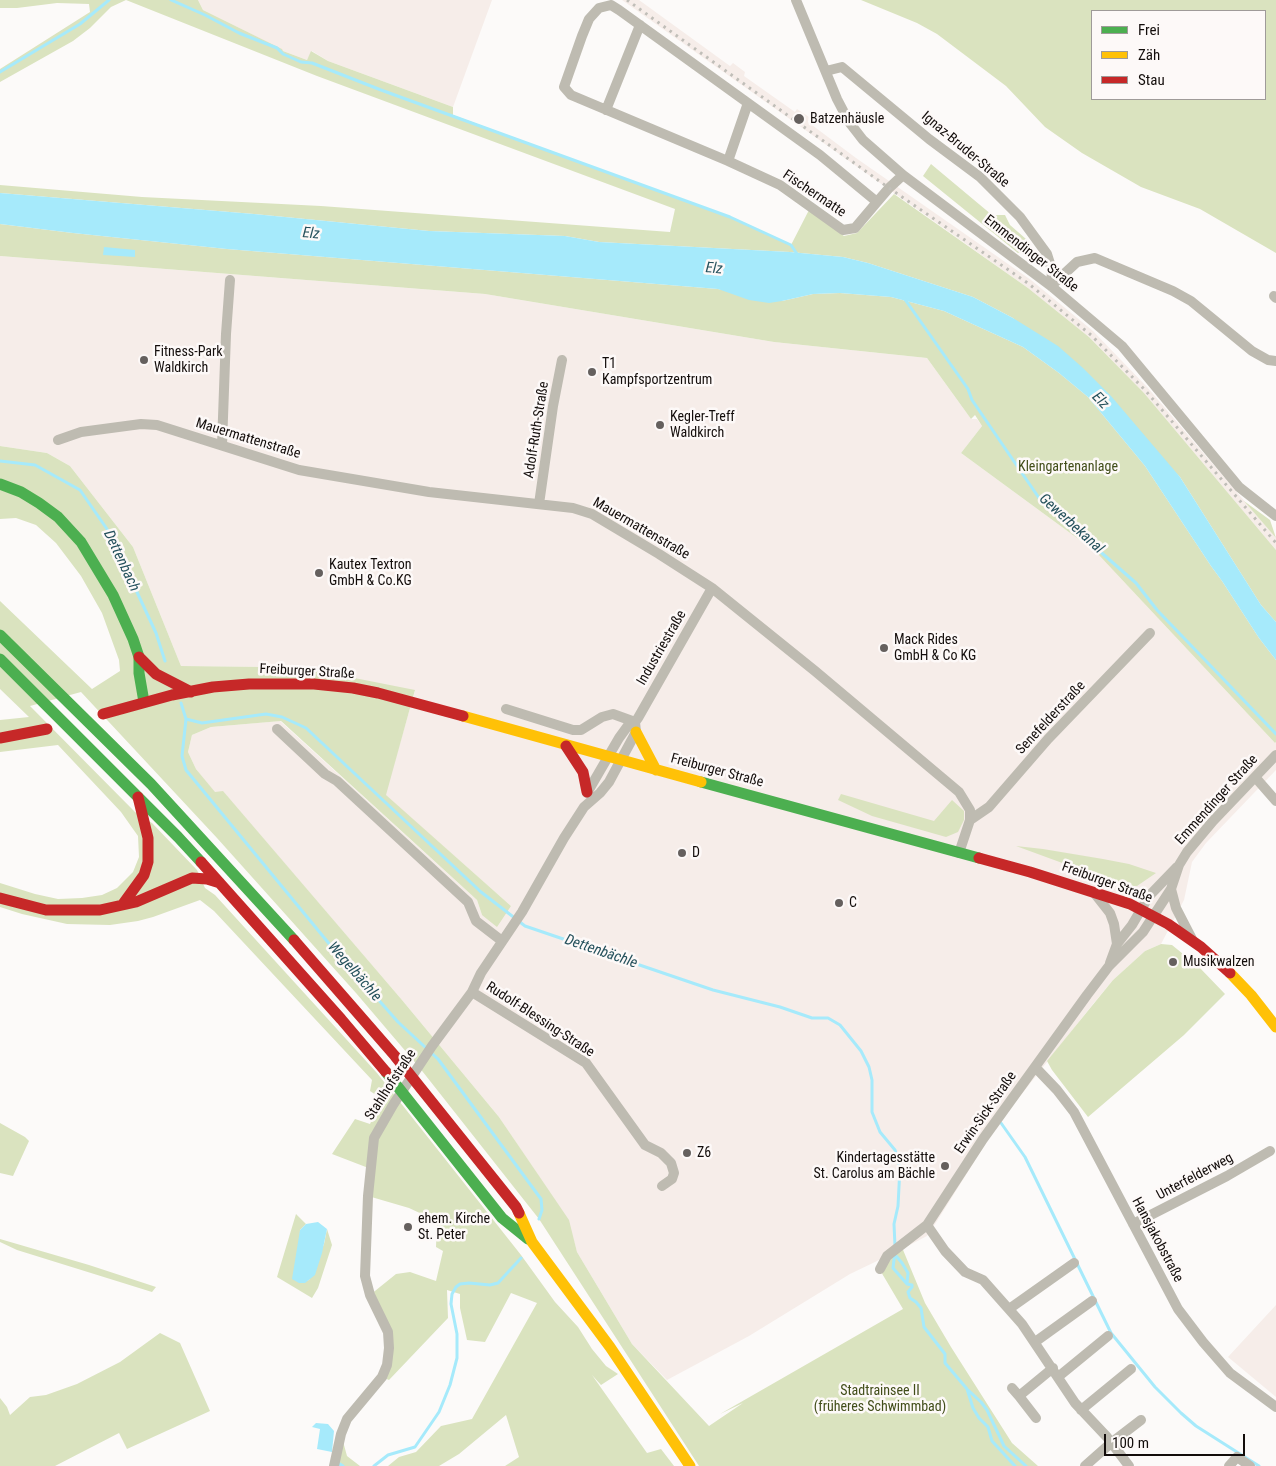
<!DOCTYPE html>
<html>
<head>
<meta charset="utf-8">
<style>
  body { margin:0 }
  #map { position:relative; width:1276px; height:1466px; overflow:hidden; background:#fcfaf9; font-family:"Roboto Condensed",sans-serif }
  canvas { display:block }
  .legend { position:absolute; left:1091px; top:10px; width:175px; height:90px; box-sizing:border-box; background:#fdf9f8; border:1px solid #9f9b99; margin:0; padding:6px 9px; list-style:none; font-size:15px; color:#130d0b }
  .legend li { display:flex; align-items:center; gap:10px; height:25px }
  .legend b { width:25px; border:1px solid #9f9b99 }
  .scale { position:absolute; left:1104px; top:1434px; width:141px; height:22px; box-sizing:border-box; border:2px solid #130d0b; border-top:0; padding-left:6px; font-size:15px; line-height:18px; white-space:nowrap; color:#130d0b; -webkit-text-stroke:4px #fdf9f8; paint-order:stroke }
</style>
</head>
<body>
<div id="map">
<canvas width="1276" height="1466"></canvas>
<ul class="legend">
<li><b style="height:6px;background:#4caf50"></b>Frei</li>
<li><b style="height:6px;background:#ffc107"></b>Zäh</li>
<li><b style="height:6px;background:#c62828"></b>Stau</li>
</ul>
<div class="scale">100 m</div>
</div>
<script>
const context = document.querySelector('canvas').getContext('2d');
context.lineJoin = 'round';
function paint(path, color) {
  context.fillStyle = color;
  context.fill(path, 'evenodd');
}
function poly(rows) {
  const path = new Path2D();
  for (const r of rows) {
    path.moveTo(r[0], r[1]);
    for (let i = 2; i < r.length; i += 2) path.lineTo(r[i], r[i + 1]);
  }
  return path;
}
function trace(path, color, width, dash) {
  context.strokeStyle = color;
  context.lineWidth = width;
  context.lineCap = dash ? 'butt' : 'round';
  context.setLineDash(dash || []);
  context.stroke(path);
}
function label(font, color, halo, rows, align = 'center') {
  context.font = font + ' "Roboto Condensed",sans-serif';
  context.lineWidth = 5;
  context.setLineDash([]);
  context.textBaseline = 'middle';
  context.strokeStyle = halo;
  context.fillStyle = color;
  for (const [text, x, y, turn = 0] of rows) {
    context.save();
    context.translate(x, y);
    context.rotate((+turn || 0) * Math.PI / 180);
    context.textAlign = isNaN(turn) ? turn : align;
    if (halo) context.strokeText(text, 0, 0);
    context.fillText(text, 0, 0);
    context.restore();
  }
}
paint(poly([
  [198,0,492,0,453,107,328,61,312,51,307,60,283,51,281,49,203,10],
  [622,0,639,0,730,66,733,63,745,72,744,76,795,112,797,109,809,117,808,122,856,158,1031,280,1093,331,1147,387,1276,538,1276,550,1144,393,1089,337,1028,288],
  [0,256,485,294,774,342,927,358,971,419,977,419,982,426,961,453,1096,552,1275,743,1276,742,1276,770,1206,843,1192,862,1184,900,1161,944,1145,951,1113,980,1093,1004,998,1124,937,1221,927,1236,902,1249,850,1274,749,1336,667,1380,632,1344,577,1252,568,1220,499,1117,402,1000,223,792,215,793,196,769,188,752,192,735,211,727,280,721,477,900,482,915,511,906,385,795,415,691,268,667,181,666,133,547,70,466,47,453,0,446],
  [1276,1305,1276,1397,1228,1357]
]), '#f6ede9');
paint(poly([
  [0,0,198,0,203,10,282,49,283,51,307,60,311,51,328,61,453,107,453,115,730,217,791,245,809,210,844,236,857,233,894,194,1028,288,1089,337,1144,393,1276,550,1276,622,1261,605,1180,477,1013,318,973,297,868,263,843,257,790,252,599,242,565,236,429,231,254,214,0,193,0,185,142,197,321,206,670,232,675,209,317,76,126,0,111,7,90,28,73,41,0,82,0,69,90,12,89,4,57,3,17,8,0,8],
  [861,0,1276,0,1276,253,1200,209,1141,187,1082,153,1045,127,1006,86,937,34,917,23],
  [1265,11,1265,99,1092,99,1092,11],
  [931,164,992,215,1005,215,1010,225,1026,239,1025,250,1018,253,923,176],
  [0,224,73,233,227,249,718,289,782,301,813,294,840,293,891,297,944,311,1023,347,1059,373,1088,397,1145,466,1211,566,1222,581,1259,638,1276,660,1276,742,1275,743,1096,552,961,453,982,426,975,415,971,419,927,358,774,342,485,294,0,256],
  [0,446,47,453,70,466,133,547,181,666,268,667,319,671,415,690,386,795,511,906,497,927,482,915,477,900,281,721,211,727,192,735,188,752,196,769,215,792,223,791,402,1000,499,1117,569,1220,577,1252,632,1344,709,1426,743,1403,720,1414,903,1309,877,1265,901,1245,925,1303,951,1347,1012,1443,1038,1466,699,1466,539,1219,419,1067,356,993,217,838,81,692,30,706,135,812,152,823,197,870,205,888,215,895,377,1073,521,1255,555,1302,578,1327,592,1349,606,1366,618,1374,601,1385,592,1375,647,1453,661,1449,674,1466,505,1466,519,1457,506,1415,459,1454,439,1466,388,1466,399,1457,416,1452,441,1426,472,1419,537,1303,511,1293,485,1342,467,1340,460,1308,460,1294,447,1290,448,1318,389,1380,382,1377,389,1348,370,1295,396,1274,410,1272,436,1281,443,1251,436,1247,437,1221,409,1208,368,1196,371,1169,332,1154,355,1119,370,1124,382,1099,370,1091,372,1080,214,911,200,900,153,917,138,921,110,925,67,924,22,914,0,907,0,883,35,894,58,899,82,898,102,895,117,888,133,872,139,857,138,836,133,829,121,812,58,745,0,752,0,720,29,717,0,689,0,601,92,689,120,671,119,660,102,613,81,576,56,543,36,525,16,518,0,519],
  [1244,501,1270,520,1276,538],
  [841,794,934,821,952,800,964,811,964,820,958,832,946,837,872,816,838,800],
  [1016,846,1043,849,1103,859,1129,864,1156,873,1137,886,1125,886],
  [1161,944,1172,945,1199,967,1225,994,1184,1035,1088,1117,1052,1070,1047,1061,1113,980,1145,951],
  [0,1123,25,1137,29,1141,13,1176,0,1173],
  [296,1214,306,1224,300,1230,299,1283,309,1280,324,1244,327,1229,332,1245,318,1288,312,1298,277,1277],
  [0,1239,89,1265,156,1287,152,1292,17,1250,0,1242],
  [160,1333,180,1343,210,1411,127,1449,119,1433,55,1466,0,1466,0,1398,7,1407,10,1415,30,1397,46,1395,77,1384,120,1362],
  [341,1434,347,1456,360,1466,334,1466]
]), '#dae3bf');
paint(poly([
  [0,193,254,214,429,231,565,236,599,242,790,252,843,257,868,263,973,297,1013,318,1058,346,1083,368,1111,396,1180,477,1261,605,1276,622,1276,660,1259,638,1222,581,1211,566,1145,466,1088,397,1059,373,1023,347,944,311,891,297,840,293,813,294,782,301,769,303,749,300,718,289,227,249,73,233,0,224],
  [104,247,135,250,135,257,103,255],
  [318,1222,327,1229,322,1253,315,1275,305,1283,299,1283,292,1279,300,1230,306,1224],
  [316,1423,328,1424,334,1431,332,1452,317,1449,320,1429,312,1427]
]), '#a6eafb');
trace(poly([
  [171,0,205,15,239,33,277,48,283,54,301,62,312,63,381,90,730,217,791,245,799,257],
  [0,72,80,24,109,0],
  [904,298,968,389,972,400,1039,498,1136,583,1157,610,1276,734],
  [0,461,35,465,80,490,109,532,156,633,165,661],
  [181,703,186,719],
  [186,719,202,723,266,714,282,717,306,728,481,892,525,926,713,990,780,1007,812,1018,828,1018,840,1025,861,1051,869,1067,872,1080,872,1112,880,1132,895,1150,900,1167,898,1206,894,1224,895,1246],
  [186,719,182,756,186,770,331,946,398,1022,438,1059,541,1199,542,1210,539,1219],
  [1001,1123,1025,1157,1111,1333,1155,1387,1181,1413,1196,1426,1259,1466],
  [895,1252,893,1268,907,1284,912,1285,912,1287,908,1292,910,1298,916,1302,921,1308,924,1327,945,1354,945,1363,967,1389,973,1408,979,1418,988,1427,992,1441,1015,1466],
  [896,1256,902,1263,908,1273,907,1283],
  [968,1390,981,1402,987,1410,1004,1446,1026,1466],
  [340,1466,340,1464,343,1466],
  [374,1466,388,1455,415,1447,439,1412,450,1385,457,1358,457,1334,451,1304,452,1294,456,1287,460,1284,469,1283,490,1285,498,1283,521,1258]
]), '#a6eafb', 3);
trace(poly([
  [796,0,837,99,849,122,863,140,903,175,1051,286,1122,346,1239,487,1276,516],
  [826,71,842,67,929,139,980,177,1020,217,1047,254,1052,270,1051,286],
  [606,110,640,25],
  [728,161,748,103],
  [877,202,820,155,619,10,611,5,599,8,589,19,582,36,564,87,571,95,728,161,780,185,843,230,855,228,877,202,889,188,903,175],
  [1051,286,1077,262,1095,258,1173,291,1191,301,1252,351,1268,360,1276,361],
  [1274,296,1276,298],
  [58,440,81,432,141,424,157,425,299,470,429,492,573,508,592,514,659,554,712,588,815,671,959,792,970,810,970,820,959,853],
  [222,445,226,334,230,280],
  [539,504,553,406,562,360],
  [506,709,573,730,581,730,602,717,613,714,635,722],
  [277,729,325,774,337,781,468,902,476,921,502,941],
  [1255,777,1276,801],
  [587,793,619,738,627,727,635,722,638,718,712,588],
  [970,820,989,807,1048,739,1150,633],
  [1095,894,1110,913,1114,924,1117,944],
  [1192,939,1176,908,1171,889,1179,865,1187,852,1213,821,1276,755],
  [1110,963,1117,944,1132,925,1149,896,1177,867],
  [472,992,586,1063,645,1145,661,1153,671,1163,674,1173,672,1179,662,1186],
  [1035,1067,1057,1090,1074,1112,1178,1309,1203,1342,1230,1373,1276,1407],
  [1133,1224,1227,1176,1270,1151],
  [927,1225,945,1251,965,1272,983,1280,1022,1324,1075,1403,1107,1437,1129,1466],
  [880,1269,887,1256,927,1225,983,1139,1087,995,1109,966,1143,932,1171,889],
  [1009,1309,1074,1263],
  [1035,1342,1092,1301],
  [1058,1377,1108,1336],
  [1012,1388,1019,1396,1053,1368],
  [1019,1396,1036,1418],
  [1081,1410,1131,1369],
  [334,1466,341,1434,347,1419,382,1377,387,1365,389,1348,388,1332,370,1295,365,1276,368,1196,374,1138,393,1105,432,1046,472,992,481,973,522,912,564,838,584,807,600,793,609,782,636,732,635,722],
  [1085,1466,1111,1443,1141,1420],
  [1229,1466,1237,1457,1250,1466]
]), '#bebbb1', 10);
trace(poly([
  [0,484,21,492,39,503,58,517,81,542,113,595,133,639,139,657,139,673,144,702],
  [0,635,151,784,294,940],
  [0,659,178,837,201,862],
  [701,782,979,858],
  [386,1072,502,1218,528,1239]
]), '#4caf50', 11);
trace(poly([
  [463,716,701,782],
  [636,732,656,770],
  [1230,973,1251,995,1276,1027],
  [519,1213,532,1242,610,1347,690,1466]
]), '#ffc107', 11);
trace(poly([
  [139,657,156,674,191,692],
  [103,714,172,695,213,687,249,684,314,684,353,688,378,693,463,716],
  [0,738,47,729],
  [566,746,583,772,587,792],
  [979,858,1030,872,1130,904,1168,924,1201,947,1230,973],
  [201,862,341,1019,386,1072],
  [0,898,46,910,100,910,136,902,192,878,207,879,220,883],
  [123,904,144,875,148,862,148,838,138,797],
  [294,940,395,1056,516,1207,519,1213]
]), '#c62828', 11);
trace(poly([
  [627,0,889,188,1029,284,1091,335,1145,390,1276,543]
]), '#c0beb8', 3, [2.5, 5]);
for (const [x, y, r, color] of [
  [799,119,6,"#65605e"],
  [144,360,5,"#65605e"],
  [592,372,5,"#65605e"],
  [660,425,5,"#65605e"],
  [319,573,5,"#65605e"],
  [884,648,5,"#65605e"],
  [682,853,5,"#65605e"],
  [839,903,5,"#65605e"],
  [1173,962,5,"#65605e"],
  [687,1153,5,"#65605e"],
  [945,1166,5,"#65605e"],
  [408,1227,5,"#65605e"]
]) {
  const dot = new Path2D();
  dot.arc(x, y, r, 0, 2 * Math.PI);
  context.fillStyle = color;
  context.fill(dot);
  trace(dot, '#fdf9f8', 2);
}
label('14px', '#130d0b', '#fdf9f8', [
  ["Batzenhäusle",810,119],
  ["Fitness-Park",154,352],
  ["Waldkirch",154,368],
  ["T1",602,364],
  ["Kampfsportzentrum",602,380],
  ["Kegler-Treff",670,417],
  ["Waldkirch",670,433],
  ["Kautex Textron",329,565],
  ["GmbH & Co.KG",329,581],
  ["Mack Rides",894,640],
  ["GmbH & Co KG",894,656],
  ["D",692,853],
  ["C",849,903],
  ["Musikwalzen",1183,962],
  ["Z6",697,1153],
  ["Kindertagesstätte",935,1158,"right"],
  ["St. Carolus am Bächle",935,1174,"right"],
  ["ehem. Kirche",418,1219],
  ["St. Peter",418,1235]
], 'left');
label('14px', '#130d0b', '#fdf9f8', [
  ["Ignaz-Bruder-Straße",965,150,40],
  ["Fischermatte",814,194,34],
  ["Emmendinger Straße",1031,254,38],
  ["Adolf-Ruth-Straße",537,430,-81],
  ["Mauermattenstraße",248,439,17],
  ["Mauermattenstraße",641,529,30],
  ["Industriestraße",662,648,-60],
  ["Freiburger Straße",307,672,3],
  ["Senefelderstraße",1051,718,-47],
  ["Freiburger Straße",717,771,15],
  ["Emmendinger Straße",1217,800,-48],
  ["Freiburger Straße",1107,883,20],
  ["Rudolf-Blessing-Straße",540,1020,33],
  ["Stahlhofstraße",391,1085,-57],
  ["Erwin-Sick-Straße",986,1113,-55],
  ["Unterfelderweg",1195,1177,-28],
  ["Hansjakobstraße",1157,1240,62]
]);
label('14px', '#424e1a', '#fdf9f8', [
  ["Kleingartenanlage",1068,467],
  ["Stadtrainsee II",880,1391],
  ["(früheres Schwimmbad)",880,1407]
]);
label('italic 15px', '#25515c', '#fdf9f8', [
  ["Elz",311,234,5],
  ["Elz",714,269,5],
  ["Elz",1100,401,46],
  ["Gewerbekanal",1071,524,42],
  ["Dettenbach",121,561,65],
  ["Dettenbächle",601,952,19],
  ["Wegelbächle",354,972,49]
]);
</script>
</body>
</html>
